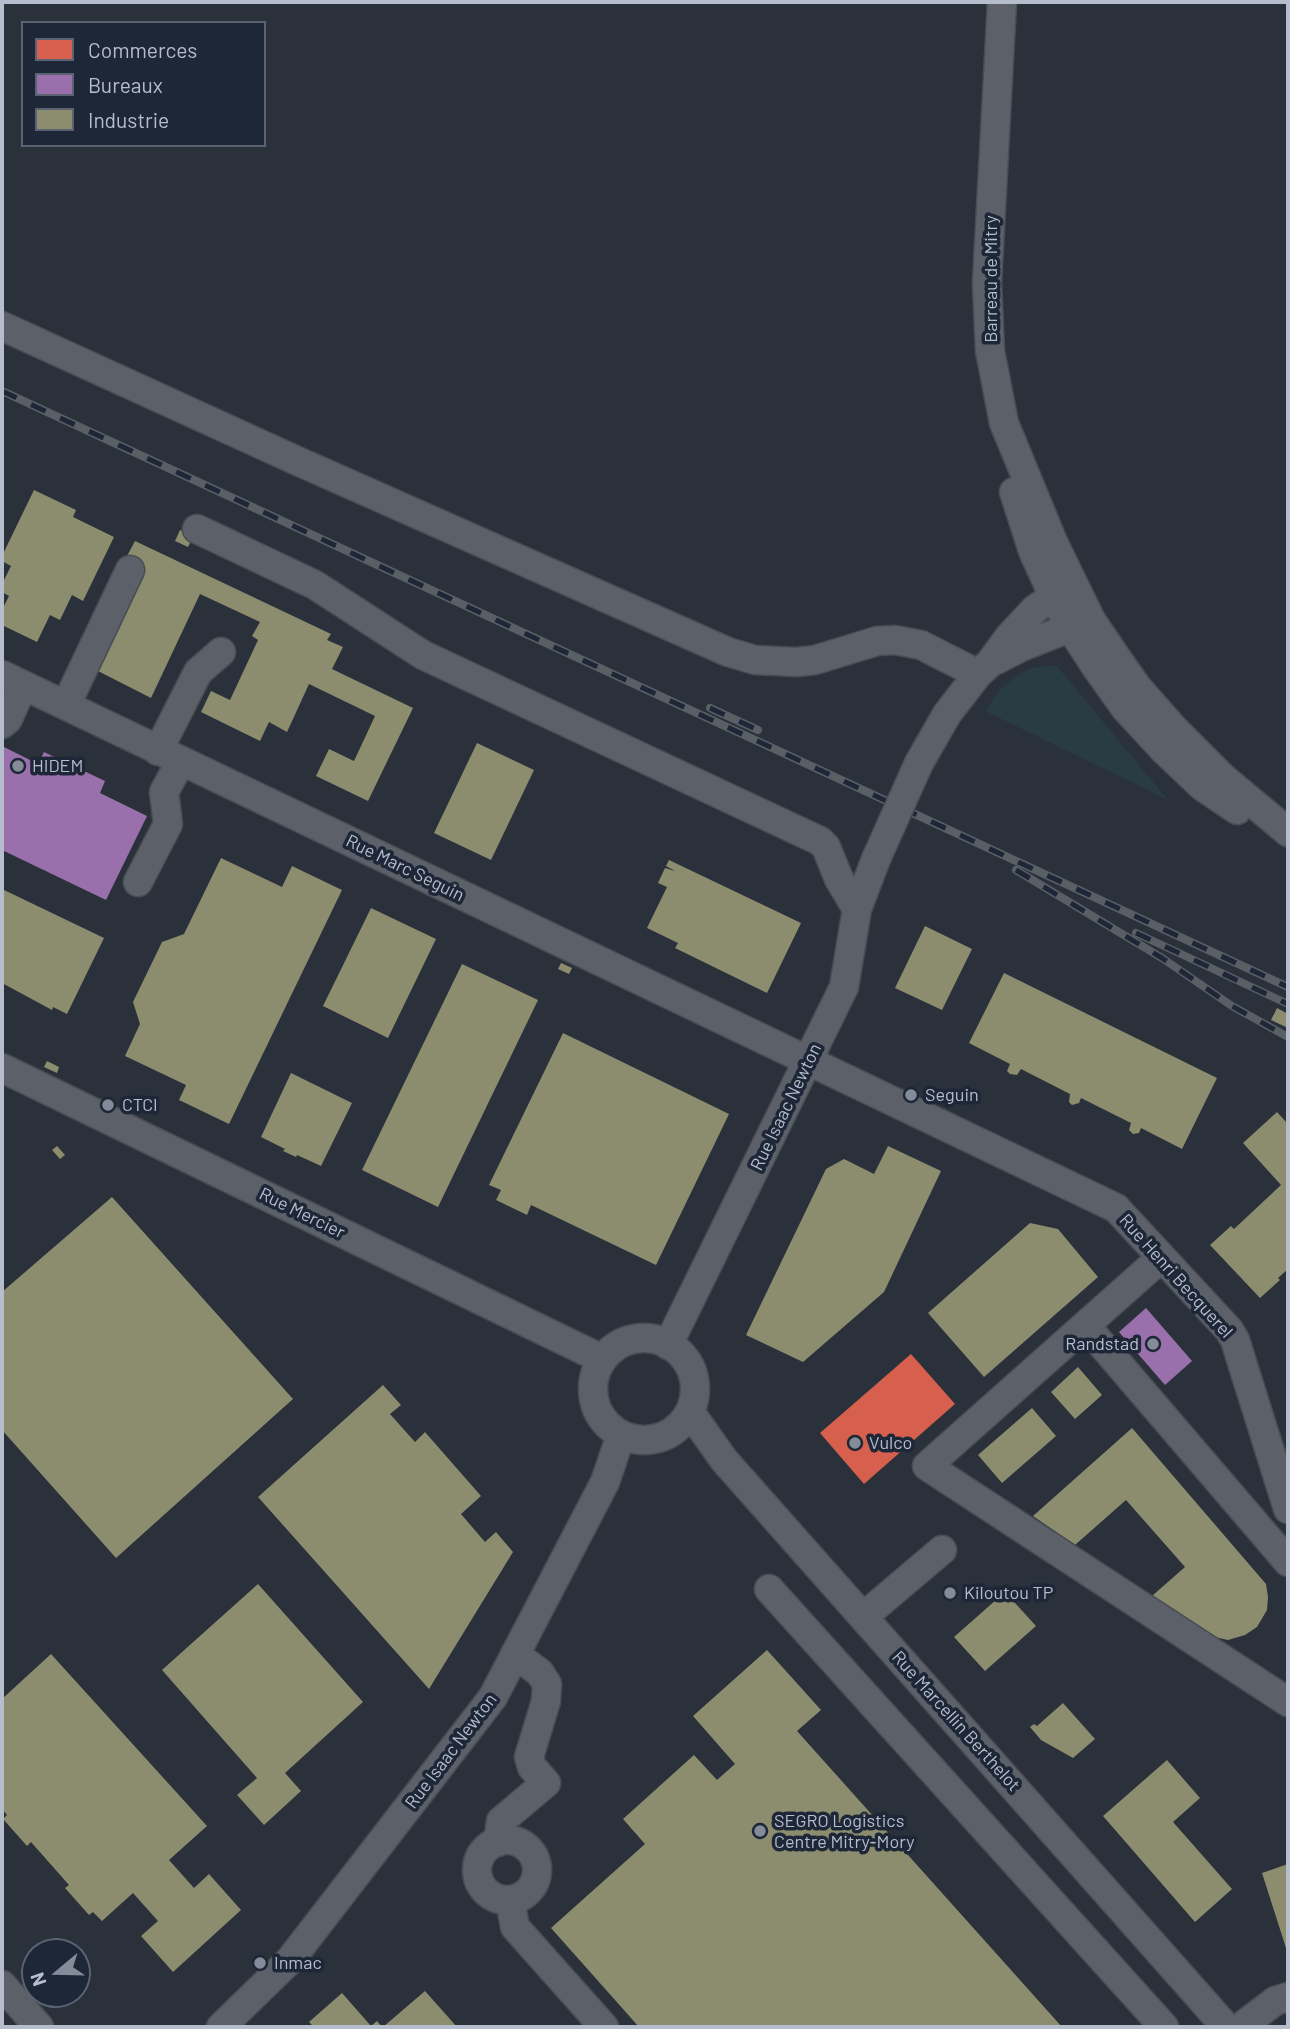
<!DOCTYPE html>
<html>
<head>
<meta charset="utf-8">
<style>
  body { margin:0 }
  #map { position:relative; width:1290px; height:2029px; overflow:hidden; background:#2b313b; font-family:Barlow,sans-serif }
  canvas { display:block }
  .frame { position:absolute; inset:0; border:4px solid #b6bdcc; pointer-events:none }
  .legend { position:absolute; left:21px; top:21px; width:245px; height:126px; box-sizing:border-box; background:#1e2737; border:2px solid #5b6373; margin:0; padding:9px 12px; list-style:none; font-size:21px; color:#b6bdcc }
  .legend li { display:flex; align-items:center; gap:14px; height:35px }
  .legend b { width:35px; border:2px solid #5b6373 }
  .north { position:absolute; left:21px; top:1938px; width:70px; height:70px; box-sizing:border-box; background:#1e2737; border:2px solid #5b6373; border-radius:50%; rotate:251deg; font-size:19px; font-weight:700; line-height:28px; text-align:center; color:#b6bdcc }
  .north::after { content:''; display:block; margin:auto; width:24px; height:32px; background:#858c99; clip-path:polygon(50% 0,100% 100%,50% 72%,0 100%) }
</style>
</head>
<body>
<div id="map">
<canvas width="1290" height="2029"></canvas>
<div class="frame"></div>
<ul class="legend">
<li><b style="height:19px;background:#d6604d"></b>Commerces</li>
<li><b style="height:19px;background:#9970ab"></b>Bureaux</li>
<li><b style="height:19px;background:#8c8c6e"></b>Industrie</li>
</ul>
<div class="north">N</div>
</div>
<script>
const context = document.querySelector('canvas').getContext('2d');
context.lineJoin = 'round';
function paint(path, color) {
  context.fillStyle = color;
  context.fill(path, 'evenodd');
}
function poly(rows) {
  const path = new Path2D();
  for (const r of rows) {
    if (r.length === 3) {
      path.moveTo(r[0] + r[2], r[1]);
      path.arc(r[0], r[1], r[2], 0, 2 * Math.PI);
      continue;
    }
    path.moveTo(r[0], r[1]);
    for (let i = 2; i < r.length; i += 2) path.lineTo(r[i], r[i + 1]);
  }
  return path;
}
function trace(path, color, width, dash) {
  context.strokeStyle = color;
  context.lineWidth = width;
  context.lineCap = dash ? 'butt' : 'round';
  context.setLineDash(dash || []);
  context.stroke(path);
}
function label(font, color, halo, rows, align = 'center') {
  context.font = font + ' Barlow,sans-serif';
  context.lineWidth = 7;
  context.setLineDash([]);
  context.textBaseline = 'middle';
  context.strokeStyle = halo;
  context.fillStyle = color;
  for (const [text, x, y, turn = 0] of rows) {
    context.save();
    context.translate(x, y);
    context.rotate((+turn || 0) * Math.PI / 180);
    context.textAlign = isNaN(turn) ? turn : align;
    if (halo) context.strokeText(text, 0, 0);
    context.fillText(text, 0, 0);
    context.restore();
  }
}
paint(poly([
  [1056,665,1168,800,985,711,1000,690,1013,679,1030,668]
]), '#283c42');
paint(poly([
  [911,1354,955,1404,864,1484,820,1433]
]), '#d6604d');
paint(poly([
  [2,746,38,764,44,752,105,781,100,793,147,816,106,900,2,850],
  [1146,1308,1192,1361,1165,1385,1119,1332]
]), '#9970ab');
paint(poly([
  [34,490,76,510,73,517,114,537,83,601,72,595,60,620,50,615,37,642,2,625,2,610,9,596,2,592,2,584,11,566,2,561,2,556],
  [180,530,193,536,188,547,175,541],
  [135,541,331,634,327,640,343,647,332,669,413,708,368,801,316,776,329,749,354,761,375,716,309,684,287,732,269,722,260,741,201,712,211,691,230,700,258,640,252,636,260,622,200,594,151,698,94,669,126,558],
  [477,743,534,770,491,860,434,833],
  [221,858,282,887,292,866,342,890,229,1124,179,1100,186,1085,125,1056,140,1024,133,1002,162,942,184,934],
  [669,860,801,923,767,993,675,948,678,943,647,928,667,887,658,883,665,868,675,871,666,866],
  [2,889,104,938,67,1014,53,1007,52,1010,2,983],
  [371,908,436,939,388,1038,323,1006],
  [925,926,972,949,942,1010,895,988],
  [561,963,572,968,569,974,558,969],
  [462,964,538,1000,438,1207,362,1170],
  [1004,973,1217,1078,1182,1149,1141,1128,1139,1133,1133,1134,1129,1130,1131,1123,1081,1098,1079,1103,1072,1105,1069,1102,1070,1094,1021,1069,1017,1075,1010,1074,1007,1071,1010,1064,969,1043],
  [1277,1008,1288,1014,1288,1028,1271,1020],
  [563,1033,729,1114,656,1265,531,1205,527,1215,496,1200,501,1190,489,1185],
  [47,1061,59,1067,57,1073,44,1067],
  [291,1073,352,1103,321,1166,297,1155,296,1157,283,1151,285,1149,261,1137],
  [1277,1112,1288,1124,1288,1269,1278,1278,1280,1280,1260,1298,1210,1245,1231,1226,1234,1229,1281,1185,1243,1143],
  [57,1146,65,1155,60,1159,52,1150],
  [888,1146,941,1171,884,1292,803,1362,746,1335,826,1169,844,1159,874,1174],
  [112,1197,293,1399,116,1558,2,1430,2,1292],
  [1030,1223,1058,1229,1098,1277,984,1377,928,1313],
  [1078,1367,1102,1395,1075,1419,1051,1392],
  [383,1385,401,1405,390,1414,415,1442,425,1432,481,1496,461,1514,485,1542,496,1532,513,1552,429,1689,258,1497],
  [1032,1408,1056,1436,1002,1483,978,1455],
  [1132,1428,1266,1584,1268,1597,1267,1610,1257,1627,1245,1635,1228,1640,1214,1637,1152,1596,1185,1567,1126,1500,1075,1545,1033,1516],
  [258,1584,363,1702,285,1773,301,1791,264,1825,237,1795,257,1778,162,1670],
  [1005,1592,1036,1626,985,1671,954,1637],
  [767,1650,821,1710,797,1731,1062,2027,639,2027,551,1928,645,1844,623,1819,694,1755,717,1780,735,1764,693,1716],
  [51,1654,207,1826,169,1860,194,1888,209,1874,241,1910,173,1972,141,1936,158,1921,133,1893,102,1921,93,1912,89,1915,65,1888,69,1885,31,1842,27,1846,3,1819,7,1815,2,1809,2,1699],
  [1063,1703,1095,1739,1073,1758,1041,1740,1030,1727,1034,1724,1037,1726],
  [1167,1760,1200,1798,1173,1822,1232,1889,1195,1922,1103,1816],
  [1288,1864,1288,1947,1286,1948,1262,1873],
  [425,1991,457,2027,383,2027],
  [342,1993,371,2026,377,2021,382,2027,314,2027,309,2022]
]), '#8c8c6e');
const minor = poly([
  [1002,2,987,283,990,351,1004,423,1053,542,1091,620,1116,657,1137,687,1175,730,1222,777,1288,832],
  [2,326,293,459,728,652,755,660,797,662,815,660,877,641,895,640,921,645,978,674],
  [1014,492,1033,551,1053,595,1070,627,1096,667,1126,709,1164,750,1203,787,1237,810],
  [197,529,315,585,423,655,820,841,826,847,839,879,857,909],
  [996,660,1021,647,1087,621],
  [2,675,1116,1208,1229,1330,1235,1340,1288,1509],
  [66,705,130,570],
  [2,724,8,719,23,685],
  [158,751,198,672,221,652],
  [919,763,947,714,978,674,990,663,1009,637,1035,609,1069,586],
  [138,882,168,824,164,792,181,761],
  [2,1068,602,1359],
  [1161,1258,927,1466,1288,1702],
  [1086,1326,1288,1562],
  [644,1389,51],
  [668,1345,844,987,857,909,876,859],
  [690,1412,724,1460,1226,2027],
  [769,1589,1164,2027],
  [863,1617,942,1550],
  [507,1870,30],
  [498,1842,501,1821,546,1783,532,1767,529,1757,546,1701,547,1684,540,1673,515,1654],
  [510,1900,515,1927,604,2027],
  [2,1985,39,2027],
  [221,2027,291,1959,493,1697,605,1482,621,1435],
  [1241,2027,1275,2001,1288,1997]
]);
trace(minor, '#484c53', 31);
trace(minor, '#5c6068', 28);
const rail = poly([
  [2,391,1288,987],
  [710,708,758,730],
  [1016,870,1162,958,1232,1006,1288,1037],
  [1136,933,1288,1004]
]);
trace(rail, '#5a5f66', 8);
trace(rail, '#1e2737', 5, [16]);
const minorBridge = poly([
  [876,859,919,763]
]);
trace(minorBridge, '#484c53', 31, []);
trace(minorBridge, '#5c6068', 28);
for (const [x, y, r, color] of [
  [18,766,7,"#858c99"],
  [911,1095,7,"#858c99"],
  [108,1105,7,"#858c99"],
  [1153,1344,7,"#858c99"],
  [855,1443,7,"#858c99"],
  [950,1593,7,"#858c99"],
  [760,1831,7,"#858c99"],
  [260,1963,7,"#858c99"]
]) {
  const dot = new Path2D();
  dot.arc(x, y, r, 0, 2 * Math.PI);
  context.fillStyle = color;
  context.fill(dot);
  trace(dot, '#1e2737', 2.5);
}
label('18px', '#b6bdcc', '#1e2737', [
  ["Barreau de Mitry",991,279,-90],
  ["Rue Marc Seguin",405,868,26],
  ["Rue Isaac Newton",786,1107,-64],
  ["Rue Mercier",302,1213,26],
  ["Rue Henri Becquerel",1176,1276,48],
  ["Rue Marcellin Berthelot",956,1721,48],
  ["Rue Isaac Newton",451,1751,-53]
]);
label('18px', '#b6bdcc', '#1e2737', [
  ["HIDEM",32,766],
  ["Seguin",925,1095],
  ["CTCI",122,1105],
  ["Randstad",1139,1344,"right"],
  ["Vulco",869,1443],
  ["Kiloutou TP",964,1593],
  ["SEGRO Logistics",774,1821],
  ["Centre Mitry-Mory",774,1842],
  ["Inmac",274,1963]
], 'left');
</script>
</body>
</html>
